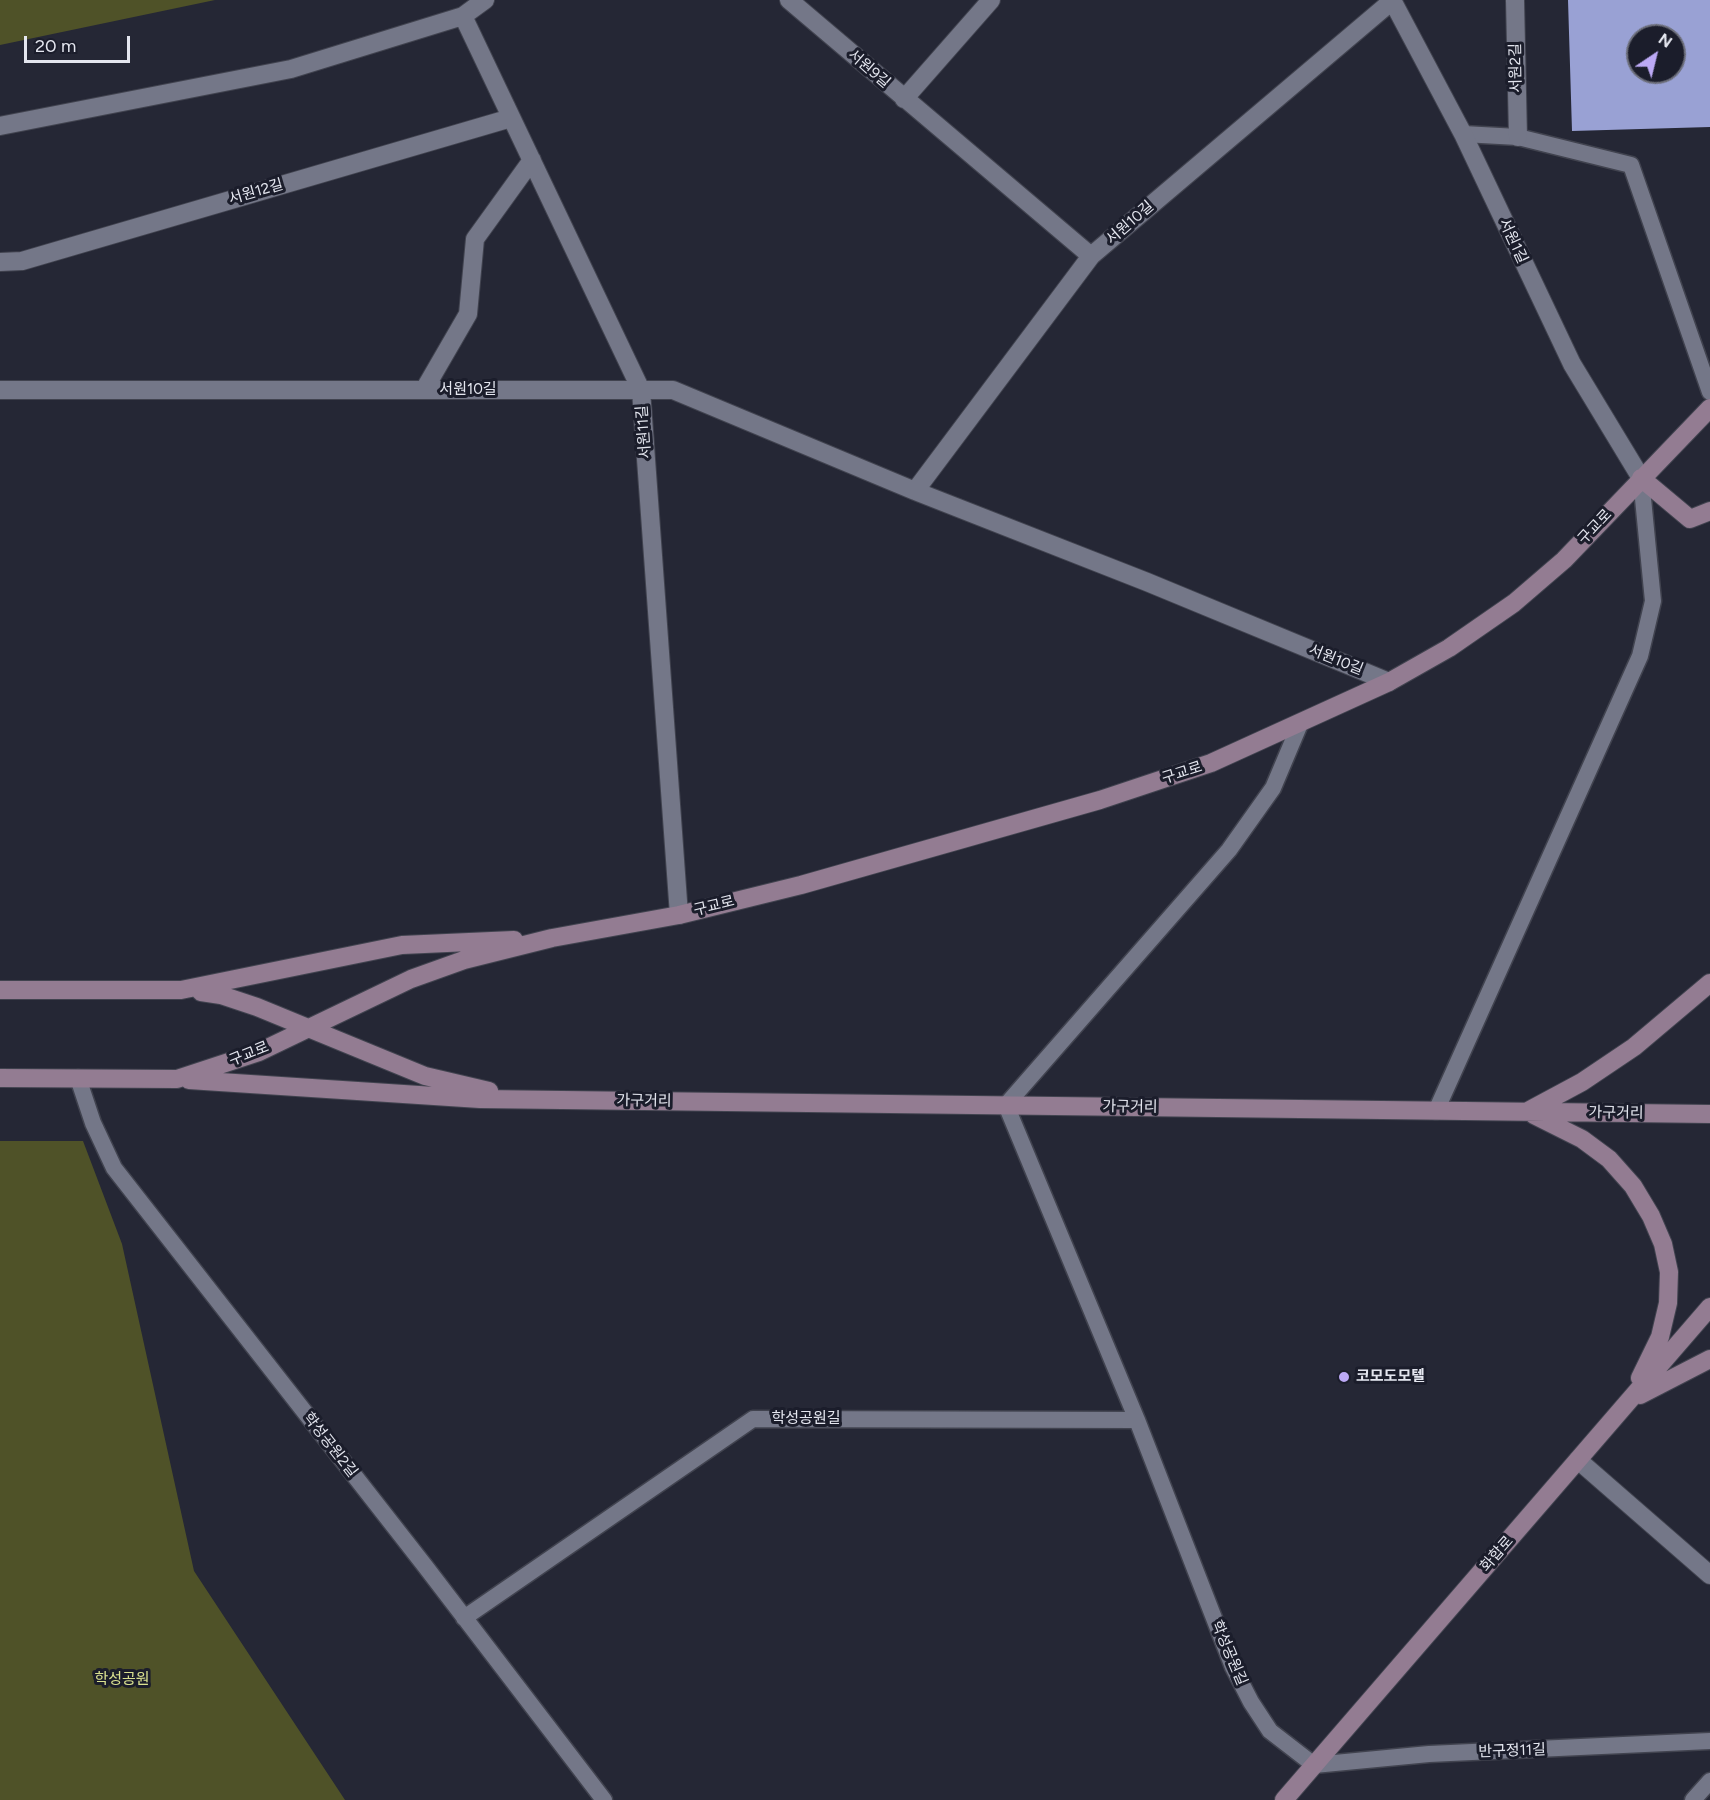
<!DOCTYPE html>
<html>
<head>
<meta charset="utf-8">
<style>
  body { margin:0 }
  #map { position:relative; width:1710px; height:1800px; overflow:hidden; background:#252735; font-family:Figtree,sans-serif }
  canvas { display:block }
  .north { position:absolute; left:1626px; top:24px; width:60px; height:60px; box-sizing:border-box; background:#1b1d2b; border:2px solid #6b6d79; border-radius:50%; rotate:35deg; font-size:16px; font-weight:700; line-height:24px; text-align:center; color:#e4e6ef }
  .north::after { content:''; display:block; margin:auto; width:21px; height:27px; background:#bca9f5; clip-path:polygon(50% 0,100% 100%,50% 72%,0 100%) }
  .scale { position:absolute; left:24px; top:36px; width:106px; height:27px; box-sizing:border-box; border:3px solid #e4e6ef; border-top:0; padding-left:8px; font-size:18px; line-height:21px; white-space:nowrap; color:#e4e6ef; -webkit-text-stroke:4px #1b1d2b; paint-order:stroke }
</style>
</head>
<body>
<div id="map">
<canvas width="1710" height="1800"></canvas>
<div class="north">N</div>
<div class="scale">20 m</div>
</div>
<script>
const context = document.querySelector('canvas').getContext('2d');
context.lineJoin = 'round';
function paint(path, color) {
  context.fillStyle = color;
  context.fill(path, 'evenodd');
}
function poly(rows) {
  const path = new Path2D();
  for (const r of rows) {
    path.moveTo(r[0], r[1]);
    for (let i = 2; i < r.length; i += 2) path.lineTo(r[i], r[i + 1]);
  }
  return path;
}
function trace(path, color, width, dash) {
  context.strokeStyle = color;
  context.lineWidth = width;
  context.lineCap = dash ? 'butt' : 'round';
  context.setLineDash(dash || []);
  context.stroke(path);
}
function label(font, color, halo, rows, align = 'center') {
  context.font = font + ' Figtree,"Noto Sans KR",sans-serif';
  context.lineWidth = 6;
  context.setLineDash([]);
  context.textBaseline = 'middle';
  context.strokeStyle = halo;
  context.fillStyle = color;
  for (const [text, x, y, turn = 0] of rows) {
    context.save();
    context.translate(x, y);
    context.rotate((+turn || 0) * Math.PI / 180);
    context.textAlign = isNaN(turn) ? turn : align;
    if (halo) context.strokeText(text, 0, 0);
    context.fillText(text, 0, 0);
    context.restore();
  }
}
paint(poly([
  [0,0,215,0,0,45],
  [0,1141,83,1141,122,1244,194,1571,345,1800,0,1800]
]), '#4f5228');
paint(poly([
  [1568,0,1710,0,1710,127,1572,131],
  [1638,36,1674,36,1674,72,1638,72]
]), '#99a1d4');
const lane = poly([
  [1463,134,1518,137,1631,165,1710,392],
  [1300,724,1273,788,1229,850,1006,1105,1137,1420,1233,1667,1251,1702,1270,1731,1314,1765,1429,1754,1710,1741],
  [78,1078,93,1123,114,1168,425,1566,604,1800],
  [1436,1111,1640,656,1653,601,1641,478],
  [464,1618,753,1419,1137,1420],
  [1693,1800,1710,1781]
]);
const street = poly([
  [789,0,1091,256],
  [1392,0,1463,134,1572,364,1641,478],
  [1515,0,1518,137],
  [463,16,641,390,679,915],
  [904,99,991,0],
  [0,126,291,69,463,16,485,0],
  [0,262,22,261,511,118],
  [0,390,673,390,915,491,1147,582,1389,682],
  [424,390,468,314,475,239,532,160],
  [915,491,1091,256,1392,1],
  [1578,1460,1710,1575]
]);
const secondary = poly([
  [1641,478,1690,519,1710,511],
  [0,990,181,990,402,945,514,940],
  [201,992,221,995,257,1007,425,1076,489,1091],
  [0,1078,177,1079,259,1052,411,979,464,960,552,938,679,915,801,885,1100,800,1211,763,1389,682,1449,648,1514,603,1564,560,1710,408],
  [189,1080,480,1099,1710,1114],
  [1528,1111,1582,1082,1634,1047,1710,983],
  [1534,1115,1582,1139,1609,1159,1633,1186,1651,1216,1663,1244,1669,1272,1668,1303,1660,1337,1640,1378],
  [1640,1395,1710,1359],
  [1284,1800,1710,1307]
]);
trace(lane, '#41434f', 19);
trace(street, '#41434f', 20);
trace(secondary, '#41434f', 20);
trace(lane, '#747788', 16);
trace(street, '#747788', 18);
trace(secondary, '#937c92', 18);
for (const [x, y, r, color] of [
  [1344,1377,6,"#bca9f5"]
]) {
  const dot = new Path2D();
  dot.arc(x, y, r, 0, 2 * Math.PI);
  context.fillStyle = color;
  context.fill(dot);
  trace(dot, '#1b1d2b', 2);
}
label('15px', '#e4e6ef', '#1b1d2b', [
  ["서원2길",1516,68,-91],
  ["서원9길",869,69,41],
  ["서원12길",256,192,-16],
  ["서원10길",1130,223,-41],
  ["서원1길",1513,241,65],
  ["서원10길",468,390],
  ["서원11길",644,432,-94],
  ["구교로",1595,527,-47],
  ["서원10길",1336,660,22],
  ["구교로",1182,773,-18],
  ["구교로",714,906,-14],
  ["구교로",249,1054,-22],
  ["가구거리",644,1101,1],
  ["가구거리",1130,1107,1],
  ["가구거리",1616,1113,1],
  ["학성공원길",806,1419],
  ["학성공원2길",330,1445,52],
  ["화합로",1497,1554,-49],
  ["학성공원길",1229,1653,67],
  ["반구정11길",1512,1751,-2]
]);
label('bold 15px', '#e4e6ef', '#1b1d2b', [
  ["코모도모텔",1356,1377]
], 'left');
label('15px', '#dbe290', '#1b1d2b', [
  ["학성공원",122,1680]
]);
</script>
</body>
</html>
